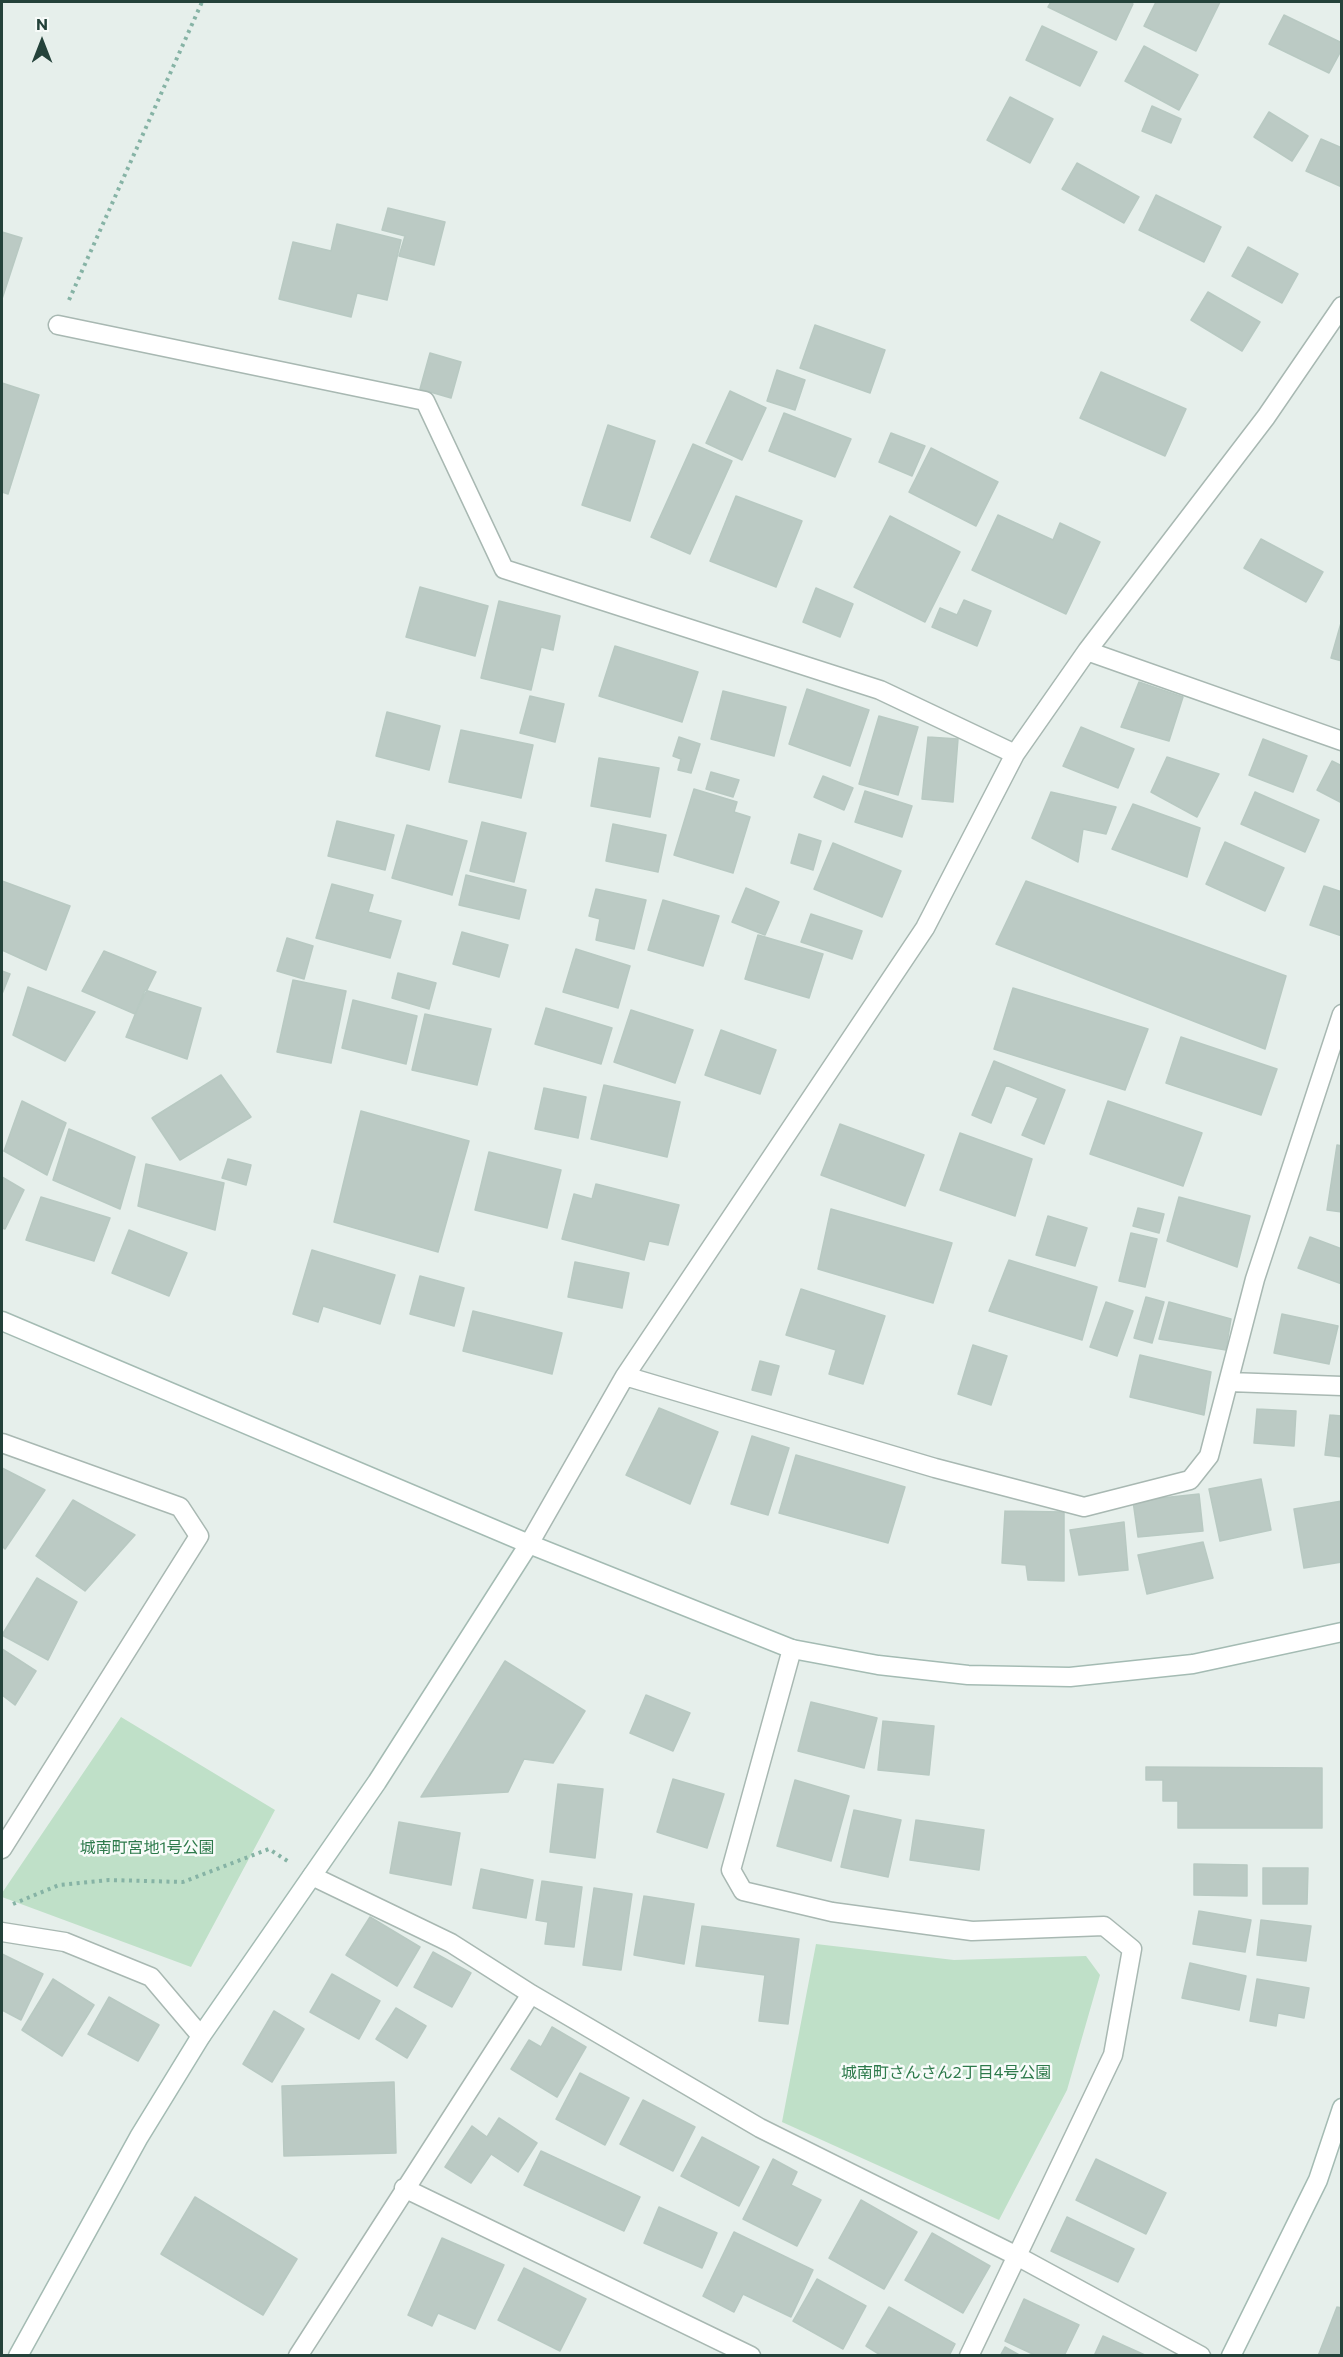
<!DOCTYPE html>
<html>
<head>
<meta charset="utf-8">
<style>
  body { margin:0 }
  #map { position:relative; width:1343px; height:2357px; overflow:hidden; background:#e6efeb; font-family:Commissioner,sans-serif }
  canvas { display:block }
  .frame { position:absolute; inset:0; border:3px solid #24423a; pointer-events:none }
  .north { position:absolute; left:12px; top:12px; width:60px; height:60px; -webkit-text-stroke:4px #f7fbf9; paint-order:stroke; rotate:0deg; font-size:16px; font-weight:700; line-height:24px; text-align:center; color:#24423a }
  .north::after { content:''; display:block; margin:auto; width:21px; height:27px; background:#24423a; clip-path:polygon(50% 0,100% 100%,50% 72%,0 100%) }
</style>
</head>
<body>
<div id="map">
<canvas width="1343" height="2357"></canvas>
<div class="frame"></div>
<div class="north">N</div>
</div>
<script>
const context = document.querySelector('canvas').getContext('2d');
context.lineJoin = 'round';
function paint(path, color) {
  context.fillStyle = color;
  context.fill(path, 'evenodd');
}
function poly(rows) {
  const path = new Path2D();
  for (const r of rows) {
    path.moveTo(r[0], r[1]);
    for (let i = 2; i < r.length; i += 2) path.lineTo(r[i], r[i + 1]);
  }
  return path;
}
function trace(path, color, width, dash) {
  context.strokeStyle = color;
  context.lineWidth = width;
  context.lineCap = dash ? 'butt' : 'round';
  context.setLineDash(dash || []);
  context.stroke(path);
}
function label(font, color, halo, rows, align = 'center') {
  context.font = font + ' Commissioner,"Noto Sans JP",sans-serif';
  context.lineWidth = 5;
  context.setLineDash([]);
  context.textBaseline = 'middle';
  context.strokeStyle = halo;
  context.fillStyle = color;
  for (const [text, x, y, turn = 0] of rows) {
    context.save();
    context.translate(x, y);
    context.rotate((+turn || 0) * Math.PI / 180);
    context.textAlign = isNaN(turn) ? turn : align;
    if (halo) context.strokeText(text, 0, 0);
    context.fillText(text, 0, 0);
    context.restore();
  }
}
paint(poly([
  [121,1717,275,1810,191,1967,2,1897,2,1893],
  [816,1944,954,1960,1086,1956,1100,1975,1067,2090,999,2220,782,2122]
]), '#bfe0c8');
const building = poly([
  [1051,2,1128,2,1133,4,1116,40,1048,7,1051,2],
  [1156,2,1220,2,1196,51,1144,26,1156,2],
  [1284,15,1342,43,1342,49,1329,73,1269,44,1284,15],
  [1042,26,1097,52,1080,86,1026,60,1042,26],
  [1144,46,1198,75,1179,110,1125,81,1144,46],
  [1010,97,1053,119,1030,163,987,140,1010,97],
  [1152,106,1181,119,1171,143,1142,131,1152,106],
  [1269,112,1308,136,1292,161,1254,137,1269,112],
  [1321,139,1342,148,1342,187,1306,171,1321,139],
  [1077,163,1139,197,1124,223,1062,189,1077,163],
  [1156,195,1221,227,1204,262,1139,230,1156,195],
  [388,208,445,222,434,265,399,256,405,236,382,230,388,208],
  [337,224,401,240,387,300,357,293,351,317,279,299,293,242,331,251,337,224],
  [2,232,22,238,2,299,2,232],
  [1248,247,1298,274,1282,303,1232,276,1248,247],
  [1208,292,1260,322,1242,351,1191,320,1208,292],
  [815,325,885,350,870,393,800,368,815,325],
  [430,353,461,362,451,398,420,389,430,353],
  [777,370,805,380,795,410,767,401,777,370],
  [1101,372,1186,409,1165,456,1080,418,1101,372],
  [2,383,39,395,8,494,2,492,2,383],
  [730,391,766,408,742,460,706,443,730,391],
  [784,413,851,439,835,477,769,451,784,413],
  [608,425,655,441,630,521,582,505,608,425],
  [891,433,925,446,912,476,879,462,891,433],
  [693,444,732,461,690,554,651,537,693,444],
  [931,448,998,482,976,526,909,492,931,448],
  [736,496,802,521,776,587,710,561,736,496],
  [998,515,1053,540,1060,523,1100,542,1066,614,972,570,998,515],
  [890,516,960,552,925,622,854,587,890,516],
  [1261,539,1323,572,1306,602,1244,568,1261,539],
  [420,587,488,606,475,656,406,637,420,587],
  [816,588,853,604,840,637,803,622,816,588],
  [964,600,991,611,977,646,932,627,940,608,957,615,964,600],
  [499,601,560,616,553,650,541,647,531,690,481,678,499,601],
  [1341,623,1342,623,1342,661,1331,658,1341,623],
  [615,646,698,672,682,722,599,696,615,646],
  [1139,682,1183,697,1169,741,1121,727,1139,682],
  [807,689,869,710,850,766,789,744,807,689],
  [723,691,786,707,774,756,711,739,723,691],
  [530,696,564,704,555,742,520,733,530,696],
  [387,712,440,726,429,770,376,756,387,712],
  [879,716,918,727,898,795,859,784,879,716],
  [1081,727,1134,749,1118,788,1063,766,1081,727],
  [461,730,533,745,521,798,449,782,461,730],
  [679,737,700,744,691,773,678,770,681,759,673,756,679,737],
  [928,737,958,739,953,802,922,799,928,737],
  [1263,739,1307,756,1293,792,1249,775,1263,739],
  [1167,757,1219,774,1197,817,1151,792,1167,757],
  [599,758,659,768,650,817,591,806,599,758],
  [1332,761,1342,766,1342,803,1317,790,1332,761],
  [711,772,739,780,733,797,706,789,711,772],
  [823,776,853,788,844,810,814,797,823,776],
  [694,789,737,802,734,812,750,817,733,873,674,855,694,789],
  [865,791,912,806,902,837,855,822,865,791],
  [1051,792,1116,807,1106,834,1083,829,1078,862,1032,838,1051,792],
  [1255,792,1319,820,1305,852,1241,824,1255,792],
  [1133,804,1200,828,1187,877,1112,849,1133,804],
  [337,821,394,835,385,870,328,856,337,821],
  [482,822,526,833,514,882,470,871,482,822],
  [613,824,666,835,658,872,606,861,613,824],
  [407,825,467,841,452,895,392,878,407,825],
  [799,834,821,841,813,870,791,863,799,834],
  [1225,842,1284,868,1265,911,1206,884,1225,842],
  [833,843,901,871,882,917,814,889,833,843],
  [466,875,526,890,519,919,459,905,466,875],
  [2,881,70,906,46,970,2,950,2,881],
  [1026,881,1286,976,1265,1049,996,944,1026,881],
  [332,884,373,895,368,912,401,921,390,958,316,938,332,884],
  [1324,886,1342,892,1342,936,1310,925,1324,886],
  [746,888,779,902,765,935,732,922,746,888],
  [596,889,646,900,634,949,596,940,600,919,589,916,596,889],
  [663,900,719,916,703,966,648,950,663,900],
  [811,914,862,931,852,959,801,942,811,914],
  [462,932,508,945,499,977,453,964,462,932],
  [758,935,823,954,809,998,745,979,758,935],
  [287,938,313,946,304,979,277,971,287,938],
  [576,949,630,966,618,1008,563,992,576,949],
  [104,951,156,972,135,1014,82,991,104,951],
  [2,971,10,974,2,994,2,971],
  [398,973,436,983,429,1009,392,998,398,973],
  [293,980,346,991,331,1063,277,1052,293,980],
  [28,987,95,1012,65,1061,13,1035,28,987],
  [1013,988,1148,1029,1125,1090,994,1049,1013,988],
  [145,990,201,1008,187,1059,126,1037,145,990],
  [353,1000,417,1016,406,1064,342,1048,353,1000],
  [546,1008,612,1028,601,1064,535,1044,546,1008],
  [631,1010,693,1030,675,1083,614,1062,631,1010],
  [425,1014,491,1029,477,1085,412,1070,425,1014],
  [721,1030,776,1050,760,1094,705,1075,721,1030],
  [1181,1037,1277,1069,1261,1115,1166,1083,1181,1037],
  [994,1061,1065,1090,1044,1144,1022,1135,1038,1098,1006,1085,991,1123,972,1115,994,1061],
  [221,1075,251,1117,180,1160,152,1118,221,1075],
  [604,1085,680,1102,667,1157,591,1139,604,1085],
  [544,1088,586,1097,578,1138,535,1129,544,1088],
  [22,1101,66,1123,47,1175,4,1151,22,1101],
  [1108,1101,1202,1133,1183,1186,1090,1154,1108,1101],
  [361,1111,469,1141,438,1252,334,1222,361,1111],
  [840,1124,924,1155,905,1206,821,1175,840,1124],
  [69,1129,135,1157,120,1209,53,1180,69,1129],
  [960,1133,1032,1159,1015,1216,940,1190,960,1133],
  [1337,1145,1342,1146,1342,1212,1327,1210,1337,1145],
  [489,1152,561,1170,547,1228,475,1210,489,1152],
  [228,1159,251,1165,246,1185,222,1178,228,1159],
  [146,1164,224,1183,215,1230,138,1206,146,1164],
  [2,1177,24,1190,5,1229,2,1228,2,1177],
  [596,1184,679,1205,668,1245,649,1241,644,1260,562,1239,574,1194,592,1199,596,1184],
  [41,1197,110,1218,94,1261,26,1240,41,1197],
  [1179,1197,1250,1216,1237,1267,1167,1241,1179,1197],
  [1138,1208,1164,1214,1159,1233,1133,1226,1138,1208],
  [831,1209,952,1243,933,1303,818,1269,831,1209],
  [1048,1216,1087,1228,1075,1266,1036,1255,1048,1216],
  [129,1230,187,1253,169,1296,112,1273,129,1230],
  [1131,1233,1157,1239,1145,1287,1119,1281,1131,1233],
  [1310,1237,1342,1249,1342,1284,1298,1268,1310,1237],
  [312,1250,395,1275,380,1324,323,1306,318,1322,293,1314,312,1250],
  [1009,1260,1097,1287,1082,1340,989,1311,1009,1260],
  [575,1262,629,1273,622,1308,568,1297,575,1262],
  [420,1276,464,1288,454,1326,410,1314,420,1276],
  [801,1289,885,1316,863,1384,829,1374,836,1350,786,1335,801,1289],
  [1146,1297,1164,1302,1152,1343,1134,1338,1146,1297],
  [1106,1302,1133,1311,1117,1356,1090,1347,1106,1302],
  [1169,1302,1231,1319,1226,1350,1159,1339,1169,1302],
  [473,1311,562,1333,552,1374,463,1351,473,1311],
  [1282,1314,1338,1326,1329,1364,1274,1353,1282,1314],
  [973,1345,1007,1356,991,1405,958,1394,973,1345],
  [1140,1355,1211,1372,1204,1415,1130,1397,1140,1355],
  [760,1361,779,1366,771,1395,752,1390,760,1361],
  [659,1408,718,1432,690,1504,626,1475,659,1408],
  [1257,1409,1296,1411,1294,1446,1254,1443,1257,1409],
  [1330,1415,1342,1416,1342,1457,1325,1455,1330,1415],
  [752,1436,789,1448,768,1515,731,1504,752,1436],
  [796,1455,905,1487,888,1543,779,1513,796,1455],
  [2,1468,45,1490,5,1549,2,1546,2,1468],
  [1261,1479,1271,1530,1220,1541,1209,1489,1261,1479],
  [1199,1494,1203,1531,1138,1537,1133,1501,1199,1494],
  [73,1500,135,1535,85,1591,36,1556,73,1500],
  [1342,1501,1342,1562,1304,1568,1294,1509,1342,1501],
  [1005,1511,1064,1512,1064,1581,1028,1580,1026,1565,1002,1563,1005,1511],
  [1124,1522,1128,1570,1079,1575,1070,1530,1124,1522],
  [1203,1542,1213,1578,1147,1594,1138,1555,1203,1542],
  [37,1578,77,1602,48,1660,2,1635,37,1578],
  [2,1649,36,1671,15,1705,2,1695,2,1649],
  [505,1661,585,1711,553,1763,524,1759,508,1792,421,1797,505,1661],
  [646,1695,690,1713,673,1751,630,1733,646,1695],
  [811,1702,877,1718,864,1768,798,1751,811,1702],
  [883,1721,934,1726,929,1775,878,1770,883,1721],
  [1146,1767,1322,1768,1322,1828,1178,1828,1178,1801,1163,1801,1163,1780,1146,1780,1146,1767],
  [673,1779,724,1794,707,1848,657,1832,673,1779],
  [795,1780,849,1796,831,1861,777,1846,795,1780],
  [558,1784,603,1789,595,1858,550,1852,558,1784],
  [854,1810,901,1820,888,1877,841,1867,854,1810],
  [916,1820,984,1830,979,1870,910,1860,916,1820],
  [399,1822,460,1833,451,1885,390,1873,399,1822],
  [1194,1864,1247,1865,1247,1896,1194,1895,1194,1864],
  [1263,1868,1308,1868,1307,1904,1263,1904,1263,1868],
  [481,1869,533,1880,526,1918,473,1908,481,1869],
  [542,1881,582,1887,574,1947,545,1944,548,1922,536,1920,542,1881],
  [594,1888,632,1894,621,1970,583,1965,594,1888],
  [644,1896,694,1904,684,1964,634,1955,644,1896],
  [1199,1911,1251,1920,1245,1952,1193,1944,1199,1911],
  [370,1917,420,1947,397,1986,346,1955,370,1917],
  [1261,1920,1311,1926,1306,1961,1257,1955,1261,1920],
  [702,1926,799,1939,788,2024,759,2021,765,1975,696,1966,702,1926],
  [433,1952,471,1973,452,2007,414,1987,433,1952],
  [2,1954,43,1974,21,2020,2,2010,2,1954],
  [1190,1963,1246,1976,1239,2010,1182,1998,1190,1963],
  [332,1974,380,2001,359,2039,310,2012,332,1974],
  [53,1979,94,2005,62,2056,22,2030,53,1979],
  [1257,1979,1309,1988,1304,2018,1278,2013,1276,2026,1250,2021,1257,1979],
  [109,1997,159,2025,138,2061,88,2034,109,1997],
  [396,2008,426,2026,407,2058,376,2039,396,2008],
  [274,2011,304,2029,272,2082,243,2064,274,2011],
  [552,2027,586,2047,557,2097,511,2069,529,2040,541,2047,552,2027],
  [580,2073,629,2098,605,2145,556,2119,580,2073],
  [394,2082,396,2153,284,2156,282,2086,394,2082],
  [643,2100,695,2127,673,2171,620,2144,643,2100],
  [499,2118,537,2143,518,2172,491,2154,471,2183,445,2167,472,2126,487,2137,499,2118],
  [702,2137,759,2167,739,2206,681,2176,702,2137],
  [541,2151,640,2197,624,2231,524,2185,541,2151],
  [773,2159,797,2172,791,2185,821,2200,797,2246,743,2219,773,2159],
  [1096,2159,1166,2193,1146,2234,1076,2200,1096,2159],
  [195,2197,297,2259,263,2315,161,2254,195,2197],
  [861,2200,917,2232,884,2289,829,2258,861,2200],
  [659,2207,717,2233,702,2268,644,2243,659,2207],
  [1067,2217,1134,2249,1118,2282,1051,2251,1067,2217],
  [734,2232,813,2270,791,2317,743,2294,734,2312,703,2296,734,2232],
  [932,2233,990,2266,963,2313,905,2280,932,2233],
  [442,2238,504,2265,475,2329,438,2313,432,2326,408,2315,442,2238],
  [524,2268,586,2299,560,2351,498,2320,524,2268],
  [817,2279,866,2306,843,2349,793,2321,817,2279],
  [1024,2299,1079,2325,1064,2356,1037,2356,1005,2341,1024,2299],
  [889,2307,955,2344,949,2356,882,2356,866,2346,889,2307],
  [1337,2307,1342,2308,1342,2356,1318,2356,1337,2307],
  [1103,2336,1147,2356,1094,2356,1103,2336],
  [1005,2347,1021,2356,1000,2356,1005,2347]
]);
paint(building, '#bbcac4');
trace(building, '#b8c9c2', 1.5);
const street = poly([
  [58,325,425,401,504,569,880,690,1015,754],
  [1087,651,1342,741],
  [625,1376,935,1468,1084,1507,1190,1480,1209,1456,1255,1279,1342,1014],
  [1229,1382,1342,1386],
  [2,1443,180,1507,199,1536,2,1849],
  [529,1544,625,1376,925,928,1015,754,1087,651,1266,417,1342,306],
  [792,1649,731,1870,743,1891,832,1912,972,1931,1104,1926,1132,1949,1113,2055,969,2356],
  [312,1876,451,1943,531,1994,760,2128,1017,2256,1201,2356],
  [2,1932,65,1942,151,1977,201,2036],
  [404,2188,751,2356],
  [298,2356,531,1994]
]);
const secondary = poly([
  [2,1321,529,1544,792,1649,878,1665,968,1675,1070,1677,1193,1664,1342,1632],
  [18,2356,139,2137,201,2036,377,1782,529,1544],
  [1231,2356,1318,2180,1342,2108]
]);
trace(street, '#a8b8b2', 21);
trace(secondary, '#a4bbb3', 21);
trace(poly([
  [69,300,202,2],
  [13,1904,59,1885,109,1880,183,1882,269,1849,289,1862]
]), '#86b3a5', 4, [3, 4.5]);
trace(street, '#fff', 18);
trace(secondary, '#fff', 18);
label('16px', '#2d7a4b', '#f7fbf9', [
  ["城南町宮地1号公園",147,1848],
  ["城南町さんさん2丁目4号公園",946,2073]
]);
</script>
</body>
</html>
